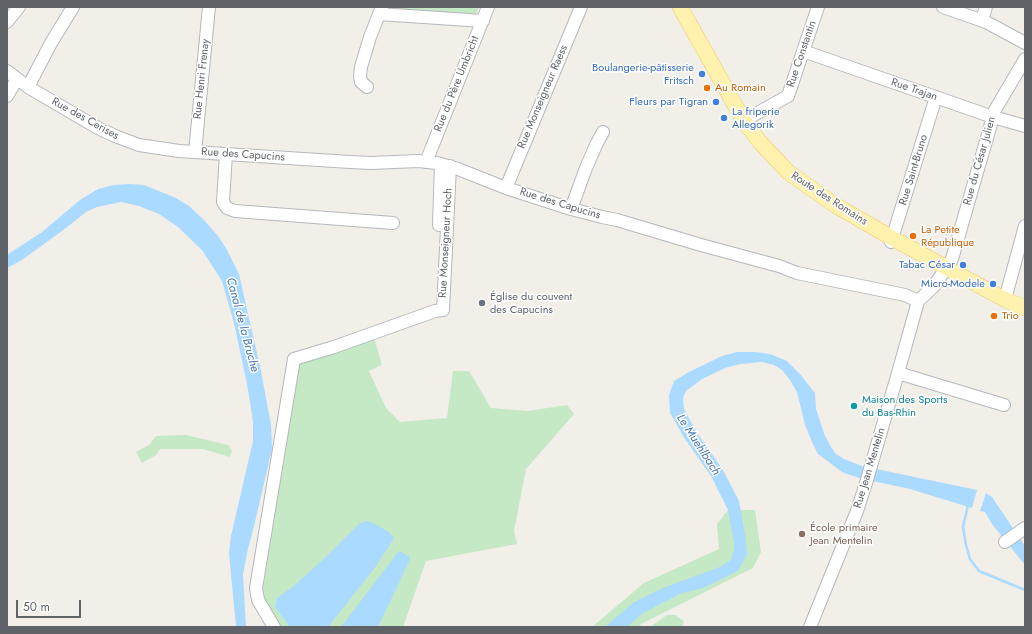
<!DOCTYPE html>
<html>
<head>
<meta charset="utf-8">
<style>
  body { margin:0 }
  #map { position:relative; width:1032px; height:634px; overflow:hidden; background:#f1efe8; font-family:Jost,sans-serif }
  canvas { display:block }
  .frame { position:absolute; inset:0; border:8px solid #5f6368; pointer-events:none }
  .scale { position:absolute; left:16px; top:600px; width:65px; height:18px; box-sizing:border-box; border:2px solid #5f6368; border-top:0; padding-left:5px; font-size:12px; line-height:14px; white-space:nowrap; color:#5f6368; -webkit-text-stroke:3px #fff; paint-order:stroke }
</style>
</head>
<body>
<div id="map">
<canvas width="1032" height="634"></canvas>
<div class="frame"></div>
<div class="scale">50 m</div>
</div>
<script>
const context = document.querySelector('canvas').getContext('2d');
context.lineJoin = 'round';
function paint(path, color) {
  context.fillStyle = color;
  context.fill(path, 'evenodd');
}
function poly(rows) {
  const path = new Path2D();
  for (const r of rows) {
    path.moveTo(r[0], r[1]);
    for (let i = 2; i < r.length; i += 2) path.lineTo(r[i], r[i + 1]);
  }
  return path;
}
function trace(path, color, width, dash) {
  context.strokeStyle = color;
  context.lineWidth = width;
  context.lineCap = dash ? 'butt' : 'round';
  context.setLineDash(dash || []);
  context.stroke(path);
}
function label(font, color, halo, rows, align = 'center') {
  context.font = font + ' Jost,sans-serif';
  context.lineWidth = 3;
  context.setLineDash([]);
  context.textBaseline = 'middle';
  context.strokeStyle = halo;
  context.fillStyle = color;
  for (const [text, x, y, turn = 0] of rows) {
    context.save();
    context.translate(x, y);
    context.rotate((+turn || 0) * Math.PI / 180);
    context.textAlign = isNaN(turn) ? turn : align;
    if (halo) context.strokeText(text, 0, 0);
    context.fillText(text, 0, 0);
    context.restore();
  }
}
paint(poly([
  [390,7,479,7,475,16,392,10],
  [372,330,382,365,369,371,386,408,400,422,447,418,453,371,469,371,491,408,528,411,567,405,574,414,526,469,514,531,517,544,426,561,403,627,282,627,262,597,296,358],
  [186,435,228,445,232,451,230,457,203,449,160,449,156,455,142,463,136,452,149,445,156,436],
  [728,510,755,510,761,552,753,568,641,624,639,627,592,627,644,583,719,549,717,524],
  [667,615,675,615,684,621,682,627,650,627]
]), '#c5e8c5');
paint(poly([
  [130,184,144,185,176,198,189,206,204,220,218,236,226,248,239,274,261,371,271,425,272,449,254,526,248,549,243,574,246,627,236,627,229,553,231,536,253,441,253,421,247,384,234,323,222,281,202,250,178,227,159,214,139,206,121,202,97,207,86,212,66,228,22,260,7,268,7,255,42,232,80,200,98,189,114,185],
  [737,352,755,352,770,354,787,361,800,374,815,393,816,409,825,436,831,447,836,454,844,459,862,466,977,490,972,508,910,489,859,478,842,472,818,454,812,442,805,425,797,392,790,380,782,370,774,365,762,362,740,364,725,368,702,379,686,391,683,398,684,409,697,433,723,470,739,501,745,534,747,554,738,571,703,588,682,593,643,613,627,627,605,627,633,603,663,588,720,567,731,560,734,549,734,542,728,510,711,476,685,439,670,413,669,395,674,381,689,372,722,356],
  [986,493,992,497,1025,546,1025,565,992,524,985,512,980,511],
  [367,521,373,523,389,532,394,538,376,566,328,627,290,627,275,607,277,598,294,586,328,555,359,524],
  [399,551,410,557,409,561,378,627,341,627]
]), '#aadaff');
trace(poly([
  [968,505,963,527,966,545,970,559,979,571,1025,590]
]), '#aadaff', 2.5);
const minor = poly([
  [943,7,986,22,1025,43],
  [379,14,483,21],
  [982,20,986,7],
  [7,22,19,7],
  [803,51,993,117,1025,126],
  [7,71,28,87,98,128,115,136,139,145,179,151,350,162,371,163,418,161,437,163,458,169,506,188,571,209,602,217,617,220,701,245,779,266,797,273,905,295,918,301],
  [28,87,51,43,73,7],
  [367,87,361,82,360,76,361,67,370,37,382,7],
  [7,96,17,79],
  [741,123,752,116,788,96,818,7],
  [195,152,209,7],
  [226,154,223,202,227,208,235,211,393,223],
  [426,162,488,7],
  [506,188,581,7],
  [571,209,586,168,596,145,603,132],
  [439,225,441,164],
  [891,242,936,97],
  [1004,299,1007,292,1025,226],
  [898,373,1004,405],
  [1005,542,1025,528],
  [274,627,258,600,256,588,294,359,334,347,435,311,443,310,450,166],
  [810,627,857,511,866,483,898,373,917,305,918,301,934,286,952,259,993,117,995,110,1025,59]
]);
const major = poly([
  [680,7,744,121,759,141,788,172,835,205,892,238,1004,299,1025,308]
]);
trace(minor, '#b5b8bc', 14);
trace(major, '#f2c960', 16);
trace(minor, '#fff', 12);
trace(major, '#fff2af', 15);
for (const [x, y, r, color] of [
  [702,74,4,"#3f7fe0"],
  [707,88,4,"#e8710a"],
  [716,102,4,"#3f7fe0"],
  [724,118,4,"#3f7fe0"],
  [913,236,4,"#e8710a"],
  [963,265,4,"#3f7fe0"],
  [993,284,4,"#3f7fe0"],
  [482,303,4,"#6b7280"],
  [994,316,4,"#e8710a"],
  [854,406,4,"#0f9aa8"],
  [802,534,4,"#8d6e63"]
]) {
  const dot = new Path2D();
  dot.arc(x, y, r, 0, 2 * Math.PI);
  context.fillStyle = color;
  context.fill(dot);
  trace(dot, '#fff', 1.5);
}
label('11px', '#5f6368', '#fff', [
  ["Rue Constantin",802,54,-71],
  ["Rue Henri Frenay",202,79,-84],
  ["Rue du Père Umbricht",457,84,-68],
  ["Rue Trajan",914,90,19],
  ["Rue Monseigneur Raess",543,97,-67],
  ["Rue des Cerises",85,119,29],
  ["Rue des Capucins",243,155,4],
  ["Rue du César Julien",980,161,-74],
  ["Rue Saint-Bruno",914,170,-73],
  ["Route des Romains",829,199,33],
  ["Rue des Capucins",560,204,17],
  ["Rue Monseigneur Hoch",446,243,-87],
  ["Rue Jean Mentelin",870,468,-73]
]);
label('11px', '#366cbe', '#fff', [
  ["Boulangerie-pâtisserie",694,68],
  ["Fritsch",694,81],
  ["Fleurs par Tigran",708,102],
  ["La friperie",732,112,"left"],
  ["Allegorik",732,125,"left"],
  ["Tabac César",955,265],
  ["Micro-Modele",985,284]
], 'right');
label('11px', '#c56008', '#fff', [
  ["Au Romain",715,88],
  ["La Petite",921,230],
  ["République",921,243],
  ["Trio",1002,316]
], 'left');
label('11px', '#5b616d', '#fff', [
  ["Église du couvent",490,297],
  ["des Capucins",490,310]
], 'left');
label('11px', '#0d838f', '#fff', [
  ["Maison des Sports",862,400],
  ["du Bas-Rhin",862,413]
], 'left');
label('11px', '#785e54', '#fff', [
  ["École primaire",810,528],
  ["Jean Mentelin",810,541]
], 'left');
label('italic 12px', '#4174aa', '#fff', [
  ["Canal de la Bruche",242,325,75],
  ["Le Muehlbach",698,445,57]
]);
</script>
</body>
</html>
